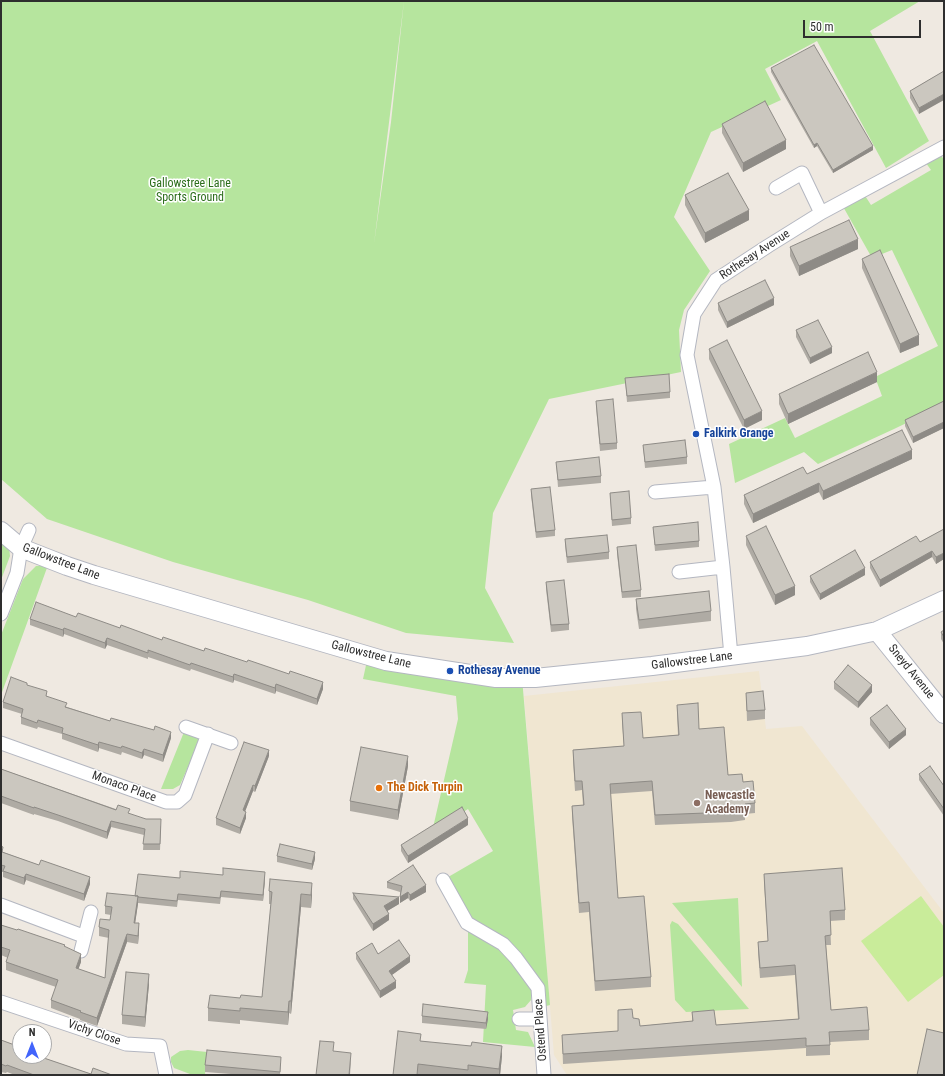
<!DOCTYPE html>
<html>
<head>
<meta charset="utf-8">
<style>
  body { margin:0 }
  #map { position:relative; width:945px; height:1076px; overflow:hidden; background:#efe9e1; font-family:"Roboto Condensed",sans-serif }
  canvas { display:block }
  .frame { position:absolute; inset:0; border:2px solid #2e2e2e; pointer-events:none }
  .north { position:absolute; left:12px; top:1024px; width:40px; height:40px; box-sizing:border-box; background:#fff; border:1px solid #ababab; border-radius:50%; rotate:0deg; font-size:11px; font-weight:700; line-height:16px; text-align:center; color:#2e2e2e }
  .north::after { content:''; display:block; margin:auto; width:14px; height:18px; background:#4264fb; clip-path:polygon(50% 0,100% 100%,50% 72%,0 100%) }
  .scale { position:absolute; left:803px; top:20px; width:118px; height:18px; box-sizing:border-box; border:2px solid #2e2e2e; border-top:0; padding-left:5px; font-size:12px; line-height:14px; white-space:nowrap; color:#2e2e2e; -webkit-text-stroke:3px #fff; paint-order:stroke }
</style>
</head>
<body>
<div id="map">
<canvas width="945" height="1076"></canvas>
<div class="frame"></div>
<div class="north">N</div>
<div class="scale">50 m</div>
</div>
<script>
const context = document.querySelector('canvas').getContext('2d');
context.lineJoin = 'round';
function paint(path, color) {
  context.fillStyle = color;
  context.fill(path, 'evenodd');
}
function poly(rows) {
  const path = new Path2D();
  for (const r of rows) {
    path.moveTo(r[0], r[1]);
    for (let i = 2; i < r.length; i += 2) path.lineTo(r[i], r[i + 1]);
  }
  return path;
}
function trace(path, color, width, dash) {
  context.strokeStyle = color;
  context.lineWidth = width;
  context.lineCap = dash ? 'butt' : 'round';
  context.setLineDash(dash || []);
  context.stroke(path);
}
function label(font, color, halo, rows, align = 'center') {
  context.font = font + ' "Roboto Condensed",sans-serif';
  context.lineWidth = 3;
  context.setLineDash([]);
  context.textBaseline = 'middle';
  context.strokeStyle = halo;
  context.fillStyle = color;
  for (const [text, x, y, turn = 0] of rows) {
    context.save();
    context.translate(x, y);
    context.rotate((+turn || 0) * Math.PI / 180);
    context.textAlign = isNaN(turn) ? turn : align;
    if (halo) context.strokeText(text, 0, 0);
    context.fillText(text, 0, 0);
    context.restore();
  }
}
paint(poly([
  [759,671,766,729,802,726,944,913,944,1075,567,1075,554,1055,524,696]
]), '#f0e6d1');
paint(poly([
  [1,1,404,1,374,244,391,122,404,1,920,1,870,31,929,141,886,168,817,41,765,69,781,100,711,132,674,217,710,271,684,310,679,330,681,372,549,399,493,513,485,588,514,643,406,633,308,600,173,562,47,519,1,479],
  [938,150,944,160,944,405,894,429,818,464,804,452,735,483,729,444,785,418,795,438,882,396,875,377,938,346,892,250,872,258,841,203,862,191,871,205,931,170,923,159],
  [1,540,9,547,10,556,1,580],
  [48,565,1,695,1,635,23,579,36,566],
  [368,656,522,678,550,1005,538,1008,538,988,516,958,467,923,443,880,493,851,468,809,432,832,458,719,456,696,363,679],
  [186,727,203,733,180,785,173,789,161,789],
  [738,898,742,987,672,903],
  [672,921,678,924,749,1009,686,1012,675,1000,670,925],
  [468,927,498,946,531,984,531,1000,525,1007,513,1010,516,1030,528,1032,535,1047,483,1042,486,985,464,983,468,970],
  [188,1050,207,1052,205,1075,190,1074,174,1068,171,1062,171,1057,180,1051]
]), '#b6e59e');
paint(poly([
  [921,896,944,927,944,975,908,1002,861,941]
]), '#c9ec9a');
const street = poly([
  [776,188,802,173,821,213],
  [655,492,714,487],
  [679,572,723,567],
  [1,614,17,573,21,548,29,530],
  [731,656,723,567,714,487,687,355,694,314,716,280,768,246,821,213,944,147],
  [186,727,231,743],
  [1,743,166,802,177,802,185,795,208,734],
  [443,880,467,923,503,944,516,958,538,988,544,1075],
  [1,905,83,936],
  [81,951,91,912],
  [1,1002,126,1044,160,1046,166,1075],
  [519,1019,539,1019]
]);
const secondary = poly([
  [1,531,21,548,67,566,94,575,386,661,496,678,535,678,652,666,807,646,877,631,944,600],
  [877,631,944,714]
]);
trace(street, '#b4b7c1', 15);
trace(secondary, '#b4b7c1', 20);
trace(street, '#fff', 13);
trace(secondary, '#fff', 18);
paint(poly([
  [771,68,873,150,833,173,817,146,814,148,771,72],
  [944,71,919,114,910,98,910,91],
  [722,124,786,149,743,172,722,133],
  [685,195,749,220,705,243,685,205],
  [790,247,858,249,799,276,790,256],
  [862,259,919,345,900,353,862,268],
  [718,303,774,305,727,328,718,310],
  [796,330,832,353,810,364,796,337],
  [709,349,762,420,744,429,709,359],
  [625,378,670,392,670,398,627,402],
  [877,382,788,424,779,404,779,394],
  [596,401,617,443,617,449,600,451,596,407],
  [944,401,944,428,913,443,905,426,905,420],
  [643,445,687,457,687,464,645,468],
  [912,459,823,500,819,492,753,523,744,504,744,495,807,474],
  [556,462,601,476,601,483,558,487],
  [531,489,555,530,555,536,536,538,531,495],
  [610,493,631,518,631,524,612,526],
  [653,527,699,541,699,547,655,551],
  [944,529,944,559,936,564,932,557,880,587,870,568,870,562,920,542],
  [746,536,795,595,775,605,746,545],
  [565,539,609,552,609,559,567,563,565,545],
  [617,547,641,590,641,597,622,598,617,554],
  [865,575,820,600,810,582,810,576],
  [546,582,569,624,569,630,551,632,546,589],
  [636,599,711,611,711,621,639,629,636,609],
  [76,617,204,651,323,689,317,705,276,691,275,694,234,680,233,683,191,669,190,671,148,657,148,659,107,645,105,649,64,634,63,637,30,625,30,619],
  [944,630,944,644,941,639,941,632],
  [834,682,872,692,858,708,834,689],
  [27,685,67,707,110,721,171,738,163,762,144,755,142,759,122,752,121,755,99,748,98,752,62,739,62,734,38,727,37,729,21,724,21,717,22,714,3,708,3,702],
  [746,693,765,710,765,719,747,721],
  [677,705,699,729,728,775,743,782,755,803,755,813,745,814,745,820,731,822,655,825,652,791,610,794,618,898,651,977,651,987,595,991,589,912,579,913,572,816,572,806,583,805,582,790,575,791,573,760,573,750,624,746,622,723,622,713,643,738,678,735,677,715],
  [870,718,906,735,889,749,870,725],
  [269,756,255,792,253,791,245,811,246,818,240,834,216,825,216,818],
  [408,766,398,820,350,811,350,801],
  [1,769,130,814,161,826,160,850,143,850,144,835,111,827,107,839,58,821,34,814,34,815,1,803],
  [919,774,944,786,944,819,944,816,919,780],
  [468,825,408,863,401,851,401,845],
  [1,846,3,852,90,884,84,901,26,880,24,885,3,877,3,872,1,872],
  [277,856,315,859,312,870,277,862],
  [764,874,845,910,845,920,830,921,831,945,826,945,831,1010,869,1030,869,1040,830,1042,830,1055,806,1056,806,1048,563,1064,562,1035,618,1032,633,1018,640,1026,692,1021,692,1012,716,1025,798,1019,795,975,760,978,758,952,758,942,768,941,764,884],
  [223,875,265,879,263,901,221,897,220,904,178,900,177,907,138,903,135,923,139,931,138,944,127,942,97,1026,80,1020,80,1019,51,1008,51,1000,56,987,6,970,6,962,8,958,1,955,1,925,65,947,81,962,78,969,105,978,109,938,99,936,99,927,110,920,111,915,105,914,105,906,135,896,180,878],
  [387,882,426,892,410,901,408,898,400,903,400,892,387,888],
  [269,891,312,895,311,908,301,907,291,1014,289,1013,288,1025,240,1020,240,1024,208,1021,208,1008,240,998,262,997,271,904,269,904],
  [353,893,399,904,387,911,389,920,373,931,353,899],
  [356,953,378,954,410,962,392,975,396,988,380,998,356,959],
  [149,984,145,1027,122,1024,122,1015],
  [422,1016,488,1019,486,1029,422,1023],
  [1,1040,41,1056,41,1057,91,1074,112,1075,15,1075,7,1072,6,1073,1,1072],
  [421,1041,502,1056,500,1075,423,1075,418,1074,418,1075,393,1075],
  [281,1063,280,1075,244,1075,205,1072,205,1065]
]), '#afaba4');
paint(poly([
  [944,94,944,100,919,114,919,108],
  [786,140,786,149,743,172,743,163],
  [817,143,817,146,814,148,814,145],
  [873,146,873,150,833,173,833,170],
  [749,210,749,220,705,243,705,233],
  [858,239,858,249,799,276,799,266],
  [774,298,774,305,727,328,727,322],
  [919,335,919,345,900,353,900,344],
  [832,347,832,353,810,364,810,358],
  [877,372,877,382,788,424,788,414],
  [762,411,762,420,744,429,744,420],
  [944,422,944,428,913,443,913,437],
  [912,450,912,459,823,500,823,491],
  [819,483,819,492,753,523,753,514],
  [932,551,932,557,880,587,880,580],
  [944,553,944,559,936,564,936,557],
  [865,568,865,575,820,600,820,594],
  [795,586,795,595,775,605,775,595],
  [64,628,64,634,63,637,63,630],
  [107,638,107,645,105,649,105,643],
  [234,674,234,680,233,683,233,677],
  [323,682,323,689,317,705,317,699],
  [276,684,276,691,275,694,275,688],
  [872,685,872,692,858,708,858,702],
  [906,729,906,735,889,749,889,742],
  [171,732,171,738,163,762,163,755],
  [99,742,99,748,98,752,98,745],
  [144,749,144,755,142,759,142,753],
  [269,750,269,756,255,792,255,786],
  [408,756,408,766,398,820,398,810],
  [253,785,253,791,243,817,243,810],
  [246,812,246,818,240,834,240,828],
  [468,818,468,825,408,863,408,856],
  [111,821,111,827,107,839,107,832],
  [315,852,315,859,312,870,312,864],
  [265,872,265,879,263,901,263,895],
  [26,874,26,880,24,885,24,878],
  [90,877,90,884,84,901,84,894],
  [312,883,312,895,311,908,311,895],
  [426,885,426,892,410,901,410,895],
  [408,892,408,898,400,903,400,897],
  [301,894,301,907,291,1014,291,1001],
  [138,896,138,904,134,931,134,923],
  [399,897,399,904,384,913,384,906],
  [389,914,389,920,373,931,373,924],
  [139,923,139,931,138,944,138,936],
  [127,934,127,942,97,1026,97,1018],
  [81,954,81,962,76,976,76,968],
  [410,956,410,962,389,977,389,971],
  [149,974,149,984,145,1027,145,1017],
  [396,981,396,988,380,998,380,991],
  [289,1001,289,1013,288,1025,288,1012],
  [488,1012,488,1019,486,1029,486,1023],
  [502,1046,502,1056,500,1075,499,1075,499,1069],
  [351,1053,350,1075,349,1075]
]), '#8e8b86');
const building = poly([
  [814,45,873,146,833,170,817,143,814,145,771,68,814,45],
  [944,71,944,94,919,108,910,91,944,71],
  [765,101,786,140,743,163,722,124,765,101],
  [728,173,749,210,705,233,685,195,728,173],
  [849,220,858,239,799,266,790,247,849,220],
  [880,250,919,335,900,344,862,259,880,250],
  [765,280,774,298,727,322,718,303,765,280],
  [818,320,832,347,810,358,796,330,818,320],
  [727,340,762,411,744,420,709,349,727,340],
  [868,352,877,372,788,414,779,394,868,352],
  [669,374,670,392,627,396,625,378,669,374],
  [613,399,617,443,600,444,596,401,613,399],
  [944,401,944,422,913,437,905,420,944,401],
  [902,430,912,450,823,491,819,483,753,514,744,495,803,467,807,474,902,430],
  [685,440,687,457,645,462,643,445,685,440],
  [599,457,601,476,558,480,556,462,599,457],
  [550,487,555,530,536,532,531,489,550,487],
  [629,491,631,518,612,520,610,493,629,491],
  [698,522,699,541,655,545,653,527,698,522],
  [766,526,795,586,775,595,746,536,766,526],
  [944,529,944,553,936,557,932,551,880,580,870,562,916,536,920,542,944,529],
  [607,535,609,552,567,557,565,539,607,535],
  [636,545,641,590,622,592,617,547,636,545],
  [855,550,865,568,820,594,810,576,855,550],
  [564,580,569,624,551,625,546,582,564,580],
  [709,591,711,611,639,620,636,599,709,591],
  [36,602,76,617,78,613,120,628,121,625,162,640,163,637,204,651,205,648,247,662,248,660,289,674,290,671,323,682,317,699,276,684,275,688,234,674,233,677,191,663,190,665,148,650,148,653,107,638,105,643,64,628,63,630,30,619,36,602],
  [944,630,944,637,941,632,944,630],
  [848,665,872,685,858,702,834,682,848,665],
  [11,677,27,683,27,685,47,691,46,696,67,703,65,707,110,721,111,718,154,730,155,726,171,732,163,755,144,749,142,753,122,746,121,748,99,742,98,745,62,733,63,728,38,720,37,723,21,717,23,709,3,702,11,677],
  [763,691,765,710,747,711,746,693,763,691],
  [698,703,699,729,724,727,728,775,742,774,743,782,753,781,755,803,745,804,745,811,731,812,655,815,652,781,610,784,618,898,644,896,651,977,595,981,589,902,579,903,572,806,584,805,582,781,575,781,573,750,624,746,622,713,641,712,643,738,679,735,677,705,698,703],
  [887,705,906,729,889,742,870,718,887,705],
  [244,742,269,750,255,786,253,785,243,810,246,812,240,828,216,818,244,742],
  [361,747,408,756,398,810,350,801,361,747],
  [930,766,944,786,944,809,919,774,930,766],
  [1,769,116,810,118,805,130,809,128,813,146,819,161,819,160,844,143,844,145,829,111,821,107,832,58,815,34,807,34,808,1,796,1,769],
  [462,807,468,818,408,856,401,845,462,807],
  [280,844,315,852,312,864,277,856,280,844],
  [1,846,3,847,2,852,39,865,41,860,90,877,84,894,26,874,24,878,3,871,5,866,1,865,1,846],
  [413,865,426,885,410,895,408,892,400,897,402,886,387,882,413,865],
  [223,868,265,872,263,895,221,891,220,898,178,894,177,901,138,897,138,896,135,896,138,874,180,878,180,871,223,875,223,868],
  [842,868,845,910,830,911,831,935,825,936,831,1010,867,1007,869,1030,829,1032,830,1045,806,1046,806,1038,563,1054,562,1035,618,1031,618,1010,632,1009,633,1018,639,1019,640,1026,693,1021,692,1012,714,1010,716,1025,799,1019,795,965,760,968,758,942,768,941,764,874,842,868],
  [270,879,312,883,311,895,301,894,291,1001,289,1001,288,1012,240,1008,240,1011,208,1008,210,995,240,998,241,995,262,997,272,892,269,891,270,879],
  [107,893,138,896,134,923,139,923,138,936,127,934,97,1018,80,1012,81,1011,51,1000,58,980,6,962,10,950,1,947,1,925,17,930,18,929,65,945,64,946,81,954,76,968,105,978,109,930,99,927,100,919,110,920,112,907,105,906,107,893],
  [353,893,399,897,384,906,389,914,373,924,353,893],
  [399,940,410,956,389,971,396,981,380,991,356,953,372,943,378,954,399,940],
  [126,972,149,974,145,1017,122,1015,126,972],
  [423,1004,488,1012,486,1023,422,1016,423,1004],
  [927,1029,944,1033,944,1075,917,1075,927,1029],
  [398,1031,421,1034,420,1041,471,1046,472,1042,502,1046,499,1069,468,1065,468,1070,418,1064,417,1075,393,1075,398,1031],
  [1,1040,20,1047,20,1056,38,1056,91,1074,93,1068,112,1075,34,1075,7,1065,6,1066,1,1064,1,1040],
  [320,1041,334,1042,333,1051,351,1053,349,1075,316,1075,320,1041],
  [207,1050,281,1057,280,1072,205,1065,207,1050]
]);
paint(building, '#cbc7bf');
trace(building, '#8e8b86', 1);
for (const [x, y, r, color] of [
  [696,434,4,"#1a4fb4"],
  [450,671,4,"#1a4fb4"],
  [379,788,4,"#e8710a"],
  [697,803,4,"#8d6e63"]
]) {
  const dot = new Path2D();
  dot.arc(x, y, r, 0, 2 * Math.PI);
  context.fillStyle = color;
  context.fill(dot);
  trace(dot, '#fff', 1.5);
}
label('12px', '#2c6e1b', '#fff', [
  ["Gallowstree Lane",190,184],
  ["Sports Ground",190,198]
]);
label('12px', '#2e2e2e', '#fff', [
  ["Rothesay Avenue",755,255,-33],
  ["Gallowstree Lane",61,562,21],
  ["Gallowstree Lane",371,655,14],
  ["Gallowstree Lane",692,661,-7],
  ["Sneyd Avenue",911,672,51],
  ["Monaco Place",124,787,20],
  ["Ostend Place",541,1030,-94],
  ["Vichy Close",94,1033,19]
]);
label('bold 12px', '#164399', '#fff', [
  ["Falkirk Grange",704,434],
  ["Rothesay Avenue",458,671]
], 'left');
label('bold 12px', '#c56008', '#fff', [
  ["The Dick Turpin",387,788]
], 'left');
label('bold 12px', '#785e54', '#fff', [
  ["Newcastle",705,796],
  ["Academy",705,810]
], 'left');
</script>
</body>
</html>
